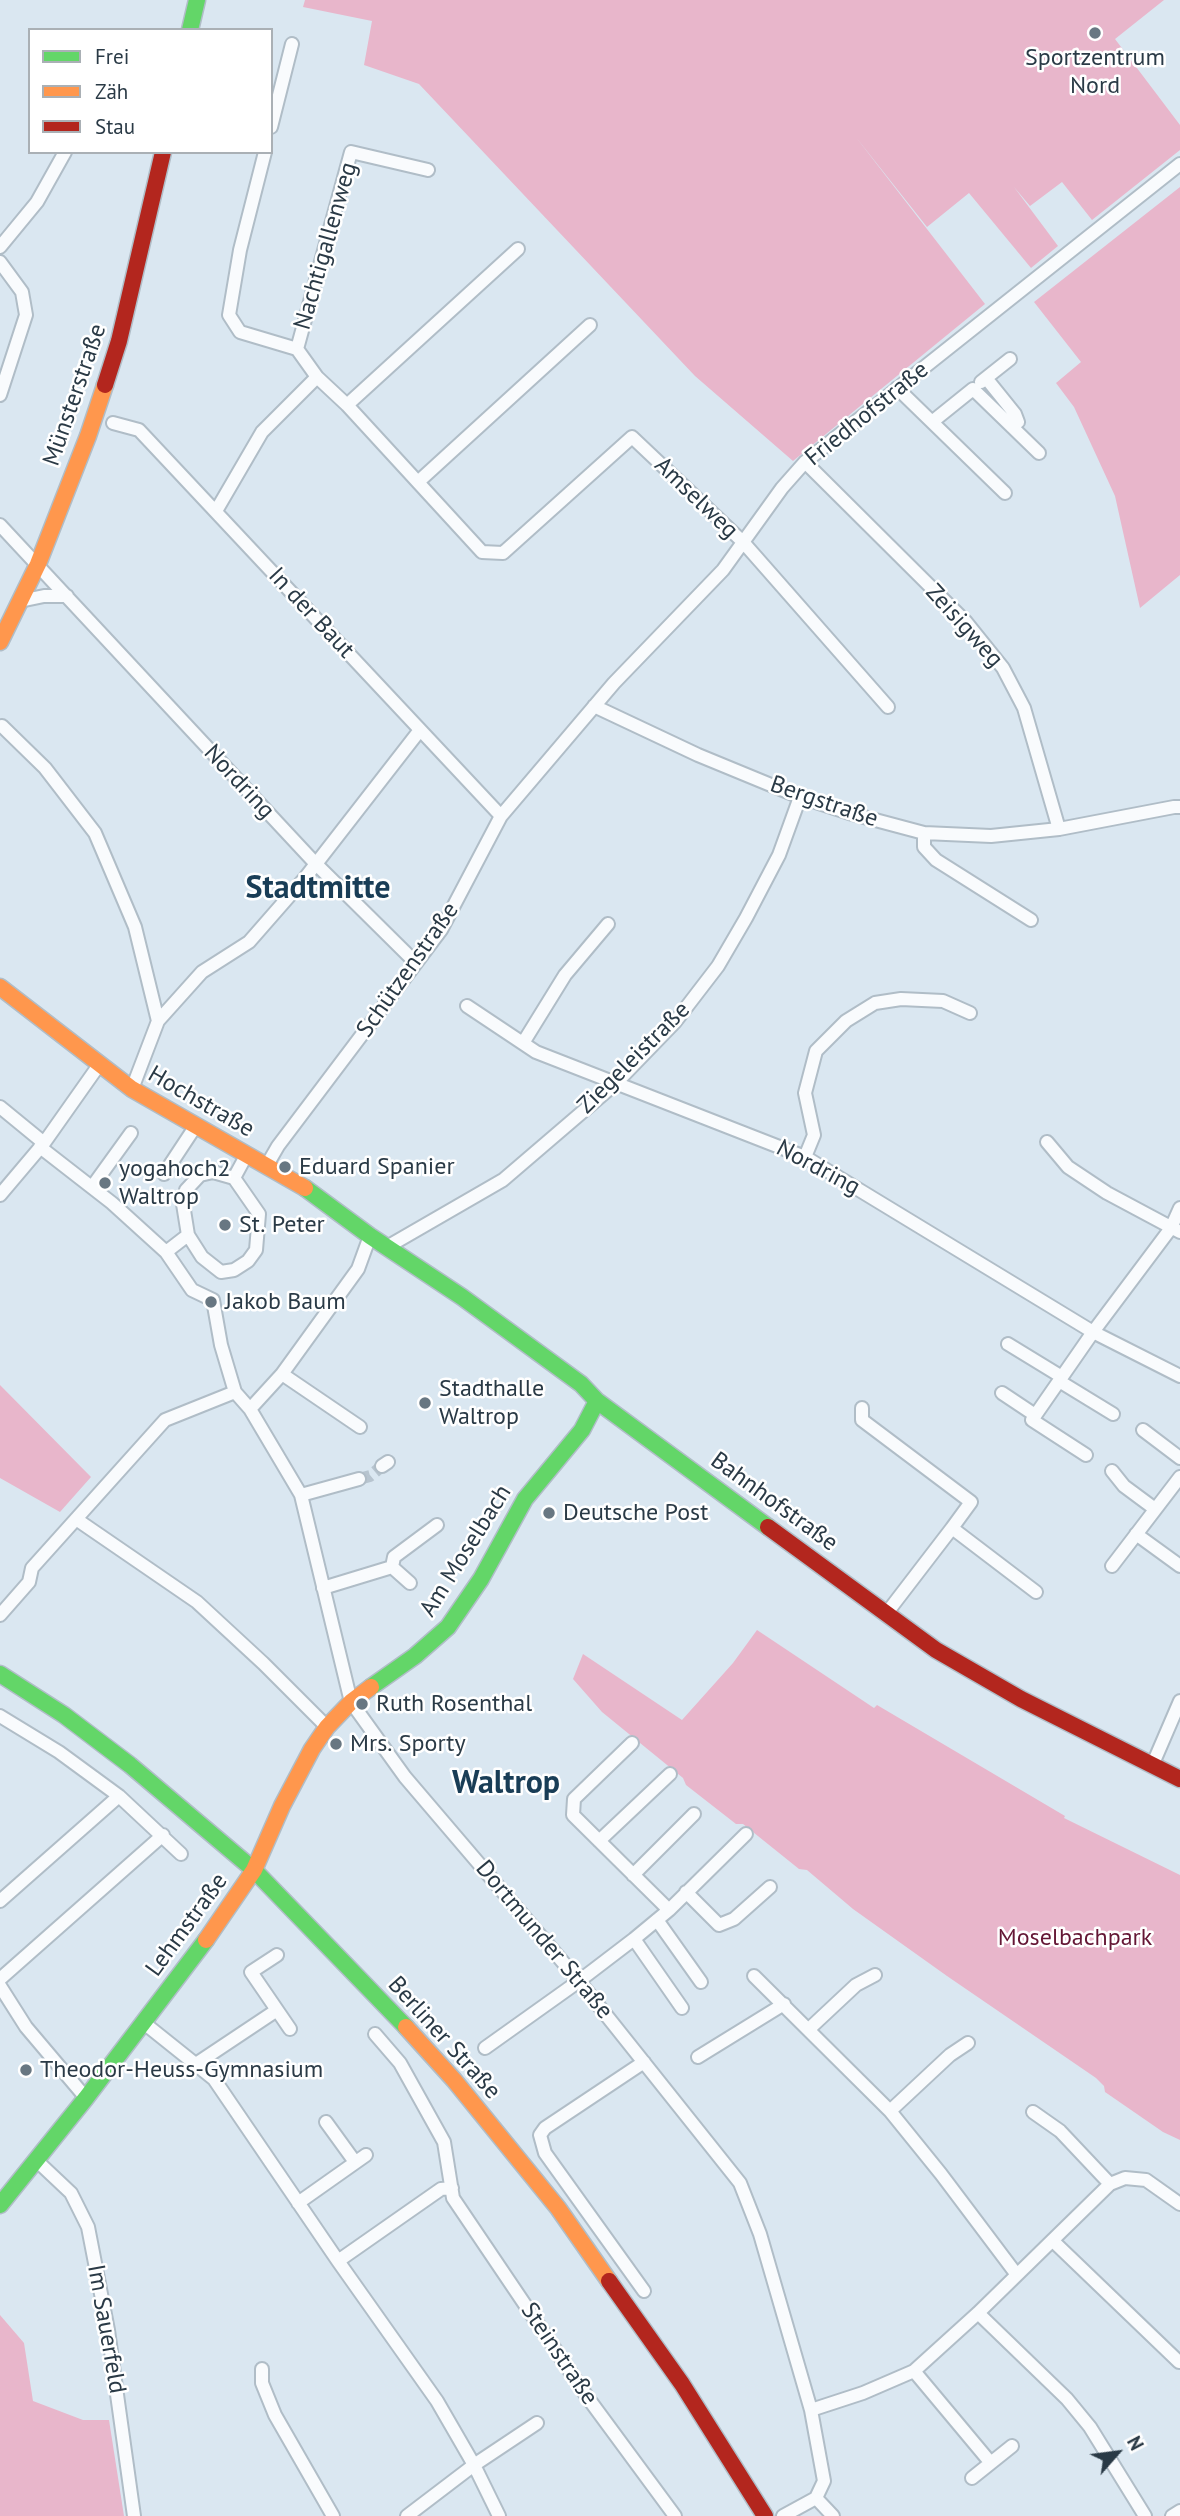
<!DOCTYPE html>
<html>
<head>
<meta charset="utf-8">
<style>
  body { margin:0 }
  #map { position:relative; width:1180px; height:2516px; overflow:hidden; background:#dae7f1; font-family:"PT Sans",sans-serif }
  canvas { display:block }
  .legend { position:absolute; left:28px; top:28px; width:245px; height:126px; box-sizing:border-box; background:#fff; border:2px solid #aab0b5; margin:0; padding:9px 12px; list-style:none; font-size:21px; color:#2a3a46 }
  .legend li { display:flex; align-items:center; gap:14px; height:35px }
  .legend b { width:35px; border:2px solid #aab0b5 }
  .north { position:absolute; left:1082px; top:2418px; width:70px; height:70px; -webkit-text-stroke:5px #fff; paint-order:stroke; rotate:62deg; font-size:19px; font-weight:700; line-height:28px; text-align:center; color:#2a3a46 }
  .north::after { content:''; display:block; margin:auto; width:24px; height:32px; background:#2a3a46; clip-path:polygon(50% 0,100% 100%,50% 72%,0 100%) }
</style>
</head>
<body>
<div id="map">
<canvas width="1180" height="2516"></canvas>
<ul class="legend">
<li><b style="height:9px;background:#63d668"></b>Frei</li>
<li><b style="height:9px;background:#ff974d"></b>Zäh</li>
<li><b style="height:9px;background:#b3261e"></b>Stau</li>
</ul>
<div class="north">N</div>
</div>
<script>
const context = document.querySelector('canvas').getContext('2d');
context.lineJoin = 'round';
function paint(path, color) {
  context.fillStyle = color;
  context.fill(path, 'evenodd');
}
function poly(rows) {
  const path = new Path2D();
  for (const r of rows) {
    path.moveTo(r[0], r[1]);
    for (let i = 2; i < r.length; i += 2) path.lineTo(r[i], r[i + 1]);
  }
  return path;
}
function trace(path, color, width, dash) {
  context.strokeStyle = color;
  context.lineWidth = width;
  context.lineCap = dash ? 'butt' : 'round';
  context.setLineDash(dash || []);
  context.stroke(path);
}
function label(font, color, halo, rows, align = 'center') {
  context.font = font + ' "PT Sans",sans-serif';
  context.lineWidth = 5;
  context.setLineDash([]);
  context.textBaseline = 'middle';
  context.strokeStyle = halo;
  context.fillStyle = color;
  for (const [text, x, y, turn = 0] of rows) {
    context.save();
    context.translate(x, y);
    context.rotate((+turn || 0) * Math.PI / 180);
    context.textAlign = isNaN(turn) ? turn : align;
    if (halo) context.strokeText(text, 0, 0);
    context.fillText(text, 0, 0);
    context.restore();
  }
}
paint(poly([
  [305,0,1164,0,1115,39,1180,125,1180,150,1092,220,1062,182,1030,206,1014,187,1058,246,1031,268,969,193,927,227,855,136,985,304,793,461,695,376,419,84,364,65,372,21,303,7],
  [1180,187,1180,575,1140,608,1115,496,1074,407,1056,383,1081,362,1034,302],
  [0,1385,91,1477,60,1512,0,1478],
  [757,1630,874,1708,877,1705,1065,1816,1064,1818,1180,1875,1180,2140,1163,2132,1105,2092,1104,2086,1096,2078,947,1976,853,1909,807,1870,799,1869,743,1824,736,1824,686,1785,683,1778,602,1712,573,1679,583,1654,682,1720,733,1663],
  [0,2315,24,2343,33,2401,83,2420,109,2420,124,2516,0,2516]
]), '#e8b6cb');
trace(poly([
  [359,1479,370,1476,382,1466]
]), '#b7c4cf', 12, [12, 6]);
const street = poly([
  [271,127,292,44],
  [265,152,240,250,229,315,240,332,297,349],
  [0,247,37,202,65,152],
  [0,262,22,292,26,315,0,395],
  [297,349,317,377,347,405,482,552,503,553,632,437,743,542,888,707],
  [297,349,351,152,428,170],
  [986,378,1015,414,1018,422,1012,427],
  [981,382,1010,359],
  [897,388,1005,493],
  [347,405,518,249],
  [932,422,973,389,1039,453],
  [113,423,139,430,501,816],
  [805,462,966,622,1003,668,1024,708,1059,829],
  [418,482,590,325],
  [216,511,262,432,317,377],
  [0,525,315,863,416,963],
  [20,601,44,596,67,596],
  [594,706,698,755,800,797,849,813,924,833,991,836,1059,829,1174,807,1180,807],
  [2,726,45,768,95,833,135,927,158,1021],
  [924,833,924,847,936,860,1031,920],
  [467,1006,536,1052,805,1157,1093,1332,1180,1376],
  [523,1043,565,975,608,924],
  [132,1089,158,1021,202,972,249,942,305,878,420,730],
  [0,1107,44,1143],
  [1047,1142,1068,1167,1107,1193,1180,1232],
  [40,1147,112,1203,166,1252,192,1290,213,1300,221,1345,235,1392,250,1409,301,1495,351,1702,405,1777,579,1981,740,2183,760,2234,811,2410,824,2481,816,2498,783,2516],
  [805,1157,814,1135,805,1093,816,1051,846,1021,875,1003,901,999,943,1001,970,1013],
  [267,1165,278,1146,441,930,501,816,614,683,723,570,782,488,805,462,1180,164],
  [164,1174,195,1127],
  [234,1178,213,1172,200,1175,186,1190,183,1204,188,1235,202,1257,221,1272,234,1270,248,1261,256,1250,259,1214,234,1178,247,1154],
  [92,1187,131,1133],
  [0,1195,44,1143,99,1065],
  [387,1247,503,1180,615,1084,675,1022,718,966,746,918,779,855,800,797],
  [166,1252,188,1235],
  [1008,1344,1062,1377],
  [282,1374,360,1427],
  [1059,1381,1113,1414],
  [1002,1393,1035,1415],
  [862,1408,862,1420,971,1502,952,1528],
  [250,1409,282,1374,358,1269,370,1236],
  [1143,1430,1180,1458],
  [1086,1455,1032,1420,1093,1332,1171,1228,1180,1208],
  [382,1466,388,1462],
  [1112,1471,1124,1486,1155,1509],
  [301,1495,359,1479],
  [76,1519,197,1602,263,1663,327,1727],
  [1136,1534,1180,1566],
  [1112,1566,1180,1477],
  [392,1567,394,1557,437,1525],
  [323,1588,392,1567,410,1583],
  [886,1614,952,1528,1036,1592],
  [0,1615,29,1582,32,1568,165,1420,235,1392],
  [0,1716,59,1752,119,1796,181,1854],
  [632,1743,574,1799,573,1815,669,1910],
  [1152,1766,1180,1701],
  [599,1841,670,1774],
  [633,1875,694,1814],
  [686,1892,719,1925,734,1919,770,1887],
  [0,1901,119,1796],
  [657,1920,701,1982],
  [634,1939,682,2008],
  [277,1955,251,1972,290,2029],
  [754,1976,890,2111,941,2174,1017,2275],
  [0,1979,163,1835],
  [0,1986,26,2027,86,2098],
  [144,2023,214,2079,338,2261,437,2401,474,2465,499,2516],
  [809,2029,856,1985,875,1975],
  [375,2034,400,2063,444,2142,453,2198,588,2398,675,2516],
  [485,2048,579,1981,634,1939,669,1910,746,1834],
  [698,2057,784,2004],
  [196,2064,277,2010],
  [890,2111,950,2055,968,2043],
  [1033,2112,1060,2131,1110,2184],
  [326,2122,355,2162],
  [36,2160,71,2193,88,2227,108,2330,134,2516],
  [298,2203,366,2155],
  [1053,2241,1179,2362],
  [338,2261,441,2189,452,2188],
  [644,2291,545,2153,540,2135,545,2128,644,2062],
  [978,2313,1067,2399,1090,2427,1145,2516],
  [262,2369,262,2383,275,2415,333,2516],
  [914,2371,990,2462],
  [811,2410,863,2393,914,2371,978,2313,1110,2184,1125,2178,1146,2180,1180,2204],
  [972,2478,1012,2446],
  [816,2498,833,2516],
  [407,2516,474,2465,537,2423],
  [1172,2516,1180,2511]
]);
const fast = poly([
  [190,30,197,0],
  [305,1188,370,1236,462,1297,581,1384,597,1401,768,1527],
  [0,1674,64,1715,130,1765,254,1870,406,2027],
  [371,1687,415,1656,448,1627,481,1579,525,1499,582,1430,597,1401],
  [0,2205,86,2098,206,1940]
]);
const slow = poly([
  [0,642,38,564,88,436,105,385],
  [0,987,132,1089,305,1188],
  [206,1940,254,1870,282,1806,312,1749,327,1727,351,1702,371,1687],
  [406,2027,454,2080,558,2208,609,2281]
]);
const jam = poly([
  [105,385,119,341,163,152],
  [768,1527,936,1650,1021,1699,1180,1779],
  [609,2281,682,2384,765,2516]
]);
trace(street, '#b0bdc7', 16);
trace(fast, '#b0bdc7', 19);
trace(slow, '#b0bdc7', 19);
trace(jam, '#b0bdc7', 19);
trace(street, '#f9fbfd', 12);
trace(fast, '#63d668', 16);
trace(slow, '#ff974d', 16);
trace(jam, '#b3261e', 16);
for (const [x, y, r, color] of [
  [1095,33,7,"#687782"],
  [285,1167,7,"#687782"],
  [105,1183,7,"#687782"],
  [225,1225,7,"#687782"],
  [211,1302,7,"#687782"],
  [425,1403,7,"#687782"],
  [549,1513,7,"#687782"],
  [362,1704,7,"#687782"],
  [336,1744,7,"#687782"],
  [26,2070,7,"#687782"]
]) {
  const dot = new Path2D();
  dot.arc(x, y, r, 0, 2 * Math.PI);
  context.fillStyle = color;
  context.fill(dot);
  trace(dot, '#fff', 2.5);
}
label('24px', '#2a3a46', '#fff', [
  ["Sportzentrum",1095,58,"center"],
  ["Nord",1095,86,"center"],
  ["Eduard Spanier",299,1167],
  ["yogahoch2",119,1169],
  ["Waltrop",119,1197],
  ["St. Peter",239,1225],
  ["Jakob Baum",225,1302],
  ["Stadthalle",439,1389],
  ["Waltrop",439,1417],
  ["Deutsche Post",563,1513],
  ["Ruth Rosenthal",376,1704],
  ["Mrs. Sporty",350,1744],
  ["Theodor-Heuss-Gymnasium",40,2070]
], 'left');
label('24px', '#2a3a46', '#fff', [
  ["Nachtigallenweg",326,246,-74],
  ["Münsterstraße",75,395,-71],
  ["Friedhofstraße",867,414,-39],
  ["Amselweg",696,498,44],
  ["In der Baut",311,613,47],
  ["Zeisigweg",964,626,48],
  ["Nordring",239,782,47],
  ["Bergstraße",824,802,19],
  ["Schützenstraße",408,970,-55],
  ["Ziegeleistraße",634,1058,-45],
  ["Hochstraße",201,1102,30],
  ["Nordring",818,1168,28],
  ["Bahnhofstraße",774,1502,36],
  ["Am Moselbach",466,1551,-58],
  ["Lehmstraße",187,1925,-54],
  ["Dortmunder Straße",544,1940,50],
  ["Berliner Straße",444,2038,48],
  ["Im Sauerfeld",106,2329,80],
  ["Steinstraße",559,2354,56]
]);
label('24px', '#641635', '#fff', [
  ["Moselbachpark",1075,1938]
]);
label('bold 32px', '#193d56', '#fff', [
  ["Stadtmitte",318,889],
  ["Waltrop",506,1784]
]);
</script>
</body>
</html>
